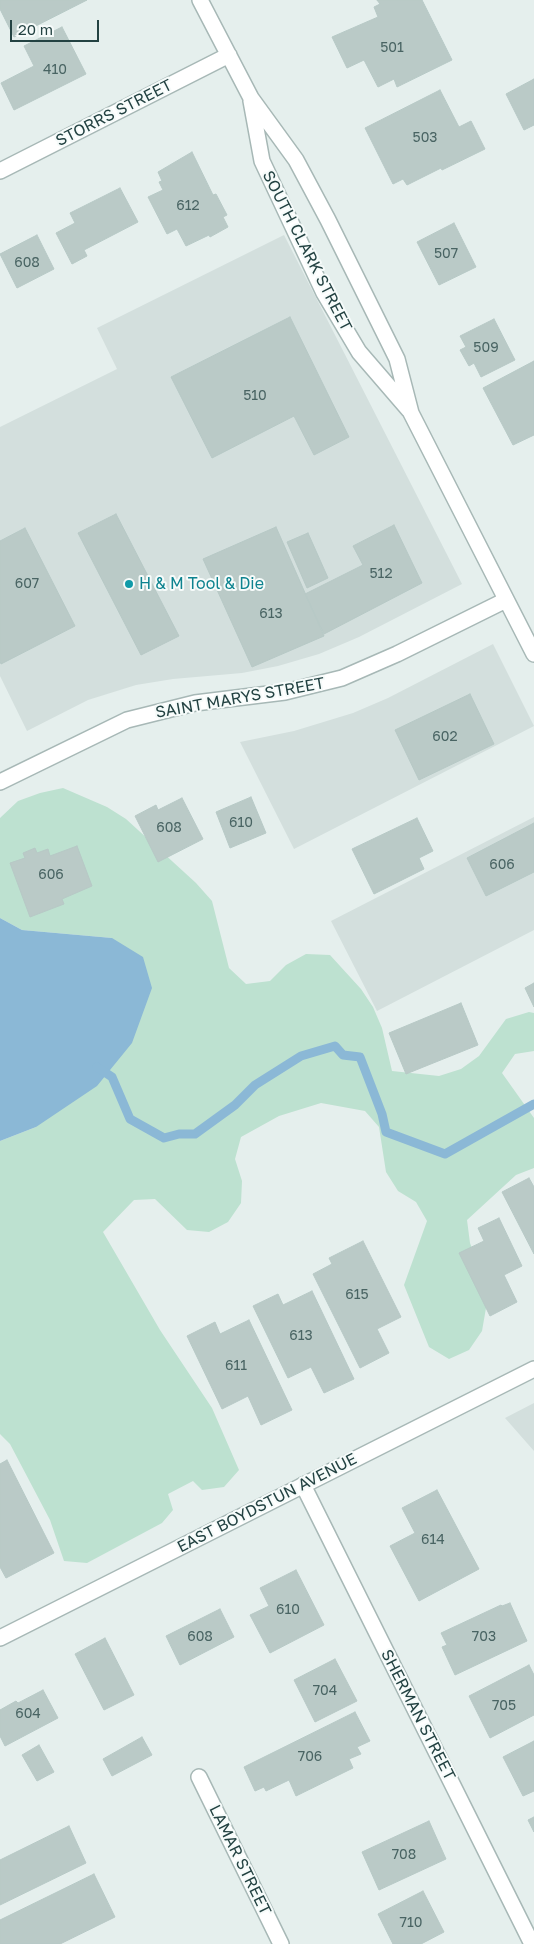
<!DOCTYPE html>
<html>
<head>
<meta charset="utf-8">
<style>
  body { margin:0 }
  #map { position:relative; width:534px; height:1944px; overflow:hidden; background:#e5efed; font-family:"Golos Text",sans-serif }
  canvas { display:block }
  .scale { position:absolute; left:10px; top:20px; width:89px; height:22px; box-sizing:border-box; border:2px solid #234242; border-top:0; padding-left:6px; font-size:15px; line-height:18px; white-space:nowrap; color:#234242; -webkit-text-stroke:4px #f6fbfa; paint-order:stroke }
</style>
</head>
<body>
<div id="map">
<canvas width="534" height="1944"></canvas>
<div class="scale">20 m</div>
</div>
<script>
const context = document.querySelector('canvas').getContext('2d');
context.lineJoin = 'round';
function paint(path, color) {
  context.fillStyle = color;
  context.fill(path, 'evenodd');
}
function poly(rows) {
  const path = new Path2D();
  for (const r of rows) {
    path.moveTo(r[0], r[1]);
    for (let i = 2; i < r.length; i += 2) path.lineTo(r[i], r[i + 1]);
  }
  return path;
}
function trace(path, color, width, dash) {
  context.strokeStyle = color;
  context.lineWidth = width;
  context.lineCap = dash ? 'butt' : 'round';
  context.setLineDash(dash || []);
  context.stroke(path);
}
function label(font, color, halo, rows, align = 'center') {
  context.font = font + ' "Golos Text",sans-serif';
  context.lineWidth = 4;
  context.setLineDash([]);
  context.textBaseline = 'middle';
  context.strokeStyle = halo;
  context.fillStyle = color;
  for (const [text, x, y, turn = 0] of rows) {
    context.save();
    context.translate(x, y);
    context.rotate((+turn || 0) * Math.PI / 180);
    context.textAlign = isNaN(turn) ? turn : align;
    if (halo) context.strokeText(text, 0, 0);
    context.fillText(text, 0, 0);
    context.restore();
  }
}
paint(poly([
  [284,235,462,584,359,637,319,654,278,666,242,673,173,679,136,685,88,700,27,731,0,676,0,427,117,369,97,328],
  [493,644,534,726,294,849,240,742,294,731,353,713,388,698],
  [534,817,534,930,377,1011,331,921],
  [534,1403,534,1451,505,1418]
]), '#d3dfdd');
paint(poly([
  [63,788,107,807,126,819,196,883,212,901,229,968,246,984,270,981,286,965,306,954,330,955,361,989,373,1007,382,1028,392,1071,439,1076,461,1069,479,1056,506,1019,529,1012,534,1013,534,1051,515,1054,502,1073,534,1118,534,1168,516,1175,467,1220,470,1243,486,1286,486,1308,482,1331,469,1350,449,1359,429,1347,404,1285,427,1221,416,1202,398,1191,386,1172,379,1127,365,1111,321,1103,279,1116,241,1137,235,1159,242,1181,241,1203,228,1222,209,1232,187,1230,155,1199,134,1200,103,1232,160,1330,212,1408,239,1470,224,1487,202,1490,193,1481,168,1494,173,1510,162,1523,87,1563,64,1561,50,1520,10,1444,0,1434,0,1141,36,1127,112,938,22,930,0,918,0,818,18,801,40,793]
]), '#bde1d0');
paint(poly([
  [0,918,22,930,112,938,143,957,152,988,132,1043,97,1086,36,1127,0,1141]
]), '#8bb8d6');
trace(poly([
  [97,1067,112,1077,130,1119,164,1138,179,1134,195,1134,235,1105,255,1085,301,1056,335,1046,343,1055,360,1057,382,1114,386,1132,445,1154,534,1104]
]), '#8bb8d6', 9);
const building = poly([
  [0,0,87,0,14,37,0,9,0,0],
  [377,0,422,0,452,60,397,87,394,79,378,87,364,60,347,68,332,37,378,17,374,7,380,4,377,0],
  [62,27,86,74,14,110,1,83,34,66,24,46,62,27],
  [534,79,534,125,524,130,506,94,534,79],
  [440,90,459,127,471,121,485,149,442,170,441,168,407,185,403,179,393,184,365,128,440,90],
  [192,152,213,195,216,194,227,215,223,217,228,227,210,237,209,235,186,246,177,229,167,234,148,197,163,190,159,182,162,181,158,172,192,152],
  [120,188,138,222,84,250,87,256,72,264,56,233,75,223,70,213,120,188],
  [454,223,476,267,439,285,417,242,454,223],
  [37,235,54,269,17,288,0,254,37,235],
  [290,317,349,437,314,455,294,416,212,458,171,377,290,317],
  [494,319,515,360,481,377,474,363,469,366,460,350,466,347,460,336,494,319],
  [534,361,534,435,513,445,483,388,534,361],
  [116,514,179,636,141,655,78,533,116,514],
  [394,525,422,583,324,634,305,594,363,565,353,546,394,525],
  [276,527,324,636,252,667,203,559,276,527],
  [25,528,75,626,1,664,0,661,0,541,25,528],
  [308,533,328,578,307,588,287,542,308,533],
  [470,694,494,744,419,780,395,730,470,694],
  [251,797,266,833,230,848,216,812,251,797],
  [182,798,203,839,158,862,135,816,156,805,158,810,182,798],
  [417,818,433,851,419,858,424,869,374,894,352,849,417,818],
  [534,823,534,872,486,896,467,858,534,823],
  [77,846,92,886,62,899,64,904,30,917,10,863,25,858,23,853,35,848,37,853,48,849,50,856,77,846],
  [534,983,534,1007,525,988,534,983],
  [461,1003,478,1045,406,1074,389,1033,461,1003],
  [529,1178,534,1187,534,1254,502,1192,529,1178],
  [499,1218,522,1266,504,1275,517,1302,490,1316,459,1253,484,1241,478,1228,499,1218],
  [363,1241,401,1317,377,1329,389,1353,360,1368,313,1274,332,1264,329,1258,363,1241],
  [312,1291,354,1379,324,1393,311,1367,288,1378,253,1306,278,1294,283,1305,312,1291],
  [249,1320,292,1410,261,1425,248,1396,222,1409,187,1336,215,1322,220,1334,249,1320],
  [7,1460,54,1553,6,1578,0,1567,0,1464,7,1460],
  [437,1490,479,1569,419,1601,390,1546,415,1533,402,1508,437,1490],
  [296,1570,324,1625,270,1653,250,1615,269,1606,260,1588,296,1570],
  [510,1603,527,1641,455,1675,442,1647,447,1645,441,1633,501,1605,502,1606,510,1603],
  [220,1609,234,1637,180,1665,166,1636,220,1609],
  [105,1638,134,1695,104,1710,75,1654,105,1638],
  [335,1659,357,1701,315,1722,294,1680,335,1659],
  [529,1665,534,1675,534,1715,490,1738,469,1696,529,1665],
  [43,1690,58,1718,5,1746,0,1736,0,1710,16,1701,18,1703,43,1690],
  [355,1712,370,1741,357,1747,361,1754,349,1759,353,1768,296,1796,289,1780,266,1791,264,1787,255,1791,244,1767,355,1712],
  [142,1737,152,1755,112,1776,103,1759,142,1737],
  [534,1741,534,1791,523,1796,503,1757,534,1741],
  [39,1745,54,1772,37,1781,22,1755,39,1745],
  [534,1817,534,1832,528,1820,534,1817],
  [429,1821,446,1859,379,1890,362,1852,429,1821],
  [69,1826,86,1863,0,1905,0,1860,69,1826],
  [94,1874,115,1917,60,1944,0,1944,0,1920,94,1874],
  [423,1891,444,1932,421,1944,393,1944,378,1914,423,1891]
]);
paint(building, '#bacac7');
trace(building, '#b7c9c6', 1);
const minor = poly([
  [200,0,251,98,296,160,328,220,397,359,411,413,534,654],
  [251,101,262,161,324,293,359,352,409,410],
  [0,171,229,55],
  [0,782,127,720,195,703,285,692,342,678,397,654,506,600],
  [303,1485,532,1944],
  [199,1777,281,1944]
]);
const tertiary = poly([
  [0,1638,534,1369]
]);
trace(minor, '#a7b8b6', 18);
trace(tertiary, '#a7b8b6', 18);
trace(minor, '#fff', 15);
trace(tertiary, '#fff', 15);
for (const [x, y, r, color] of [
  [129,584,5,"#0f9aa8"]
]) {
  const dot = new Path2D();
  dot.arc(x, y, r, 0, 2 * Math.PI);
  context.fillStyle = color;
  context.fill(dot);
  trace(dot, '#f6fbfa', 2);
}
label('14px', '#496463', null, [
  ["501",392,48],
  ["410",55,70],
  ["503",425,138],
  ["612",188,206],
  ["507",446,254],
  ["608",27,263],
  ["509",486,348],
  ["510",255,396],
  ["512",381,574],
  ["607",27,584],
  ["613",271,614],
  ["602",445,737],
  ["610",241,823],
  ["608",169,828],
  ["606",502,865],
  ["606",51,875],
  ["615",357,1295],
  ["613",301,1336],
  ["611",236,1366],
  ["614",433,1540],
  ["610",288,1610],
  ["608",200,1637],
  ["703",484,1637],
  ["704",325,1691],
  ["705",504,1706],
  ["604",28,1714],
  ["706",310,1757],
  ["708",404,1855],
  ["710",411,1923]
]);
label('16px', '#234242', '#f6fbfa', [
  ["STORRS STREET",114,113,-27],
  ["SOUTH CLARK STREET",307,251,63],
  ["SAINT MARYS STREET",240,698,-10],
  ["EAST BOYDSTUN AVENUE",267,1503,-27],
  ["SHERMAN STREET",418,1715,63],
  ["LAMAR STREET",240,1860,64]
]);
label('16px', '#0d838f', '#f6fbfa', [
  ["H & M Tool & Die",139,584]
], 'left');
</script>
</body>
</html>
